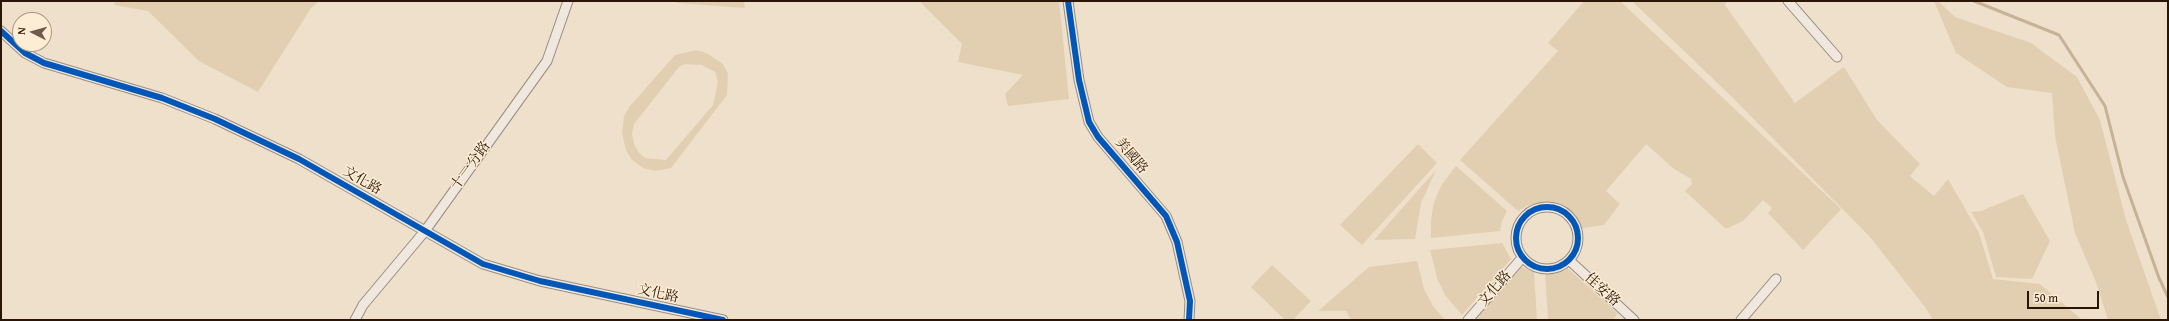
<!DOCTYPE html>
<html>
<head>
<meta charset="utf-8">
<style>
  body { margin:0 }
  #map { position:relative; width:2169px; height:321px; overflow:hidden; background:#eee0cb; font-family:"Gentium Book Plus",serif }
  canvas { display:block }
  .frame { position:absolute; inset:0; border:2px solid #2a1507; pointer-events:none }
  .north { position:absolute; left:12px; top:12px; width:40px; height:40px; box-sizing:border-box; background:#fdedd4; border:1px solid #a99782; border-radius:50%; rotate:276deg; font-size:11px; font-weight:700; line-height:16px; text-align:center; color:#2a1507 }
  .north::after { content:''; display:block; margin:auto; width:14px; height:18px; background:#6f5c4c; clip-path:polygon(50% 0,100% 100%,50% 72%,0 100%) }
  .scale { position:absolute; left:2027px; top:291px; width:72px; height:18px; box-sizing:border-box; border:2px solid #2a1507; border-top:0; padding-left:5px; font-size:12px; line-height:14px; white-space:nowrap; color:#2a1507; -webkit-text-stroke:3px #fdedd4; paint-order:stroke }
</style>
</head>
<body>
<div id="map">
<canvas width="2169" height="321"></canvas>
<div class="frame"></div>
<div class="north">N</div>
<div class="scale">50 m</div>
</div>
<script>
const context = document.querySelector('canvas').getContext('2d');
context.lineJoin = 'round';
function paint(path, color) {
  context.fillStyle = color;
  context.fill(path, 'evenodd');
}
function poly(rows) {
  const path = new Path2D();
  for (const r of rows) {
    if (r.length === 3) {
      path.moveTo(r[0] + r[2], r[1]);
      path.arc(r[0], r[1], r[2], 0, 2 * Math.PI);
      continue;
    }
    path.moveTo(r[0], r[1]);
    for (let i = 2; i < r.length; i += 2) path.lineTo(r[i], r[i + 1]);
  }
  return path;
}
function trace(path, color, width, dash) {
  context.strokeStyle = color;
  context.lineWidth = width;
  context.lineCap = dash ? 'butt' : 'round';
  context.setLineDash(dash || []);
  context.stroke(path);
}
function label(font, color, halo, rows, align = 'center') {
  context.font = font + ' "Gentium Book Plus","Noto Serif TC",serif';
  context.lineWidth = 3;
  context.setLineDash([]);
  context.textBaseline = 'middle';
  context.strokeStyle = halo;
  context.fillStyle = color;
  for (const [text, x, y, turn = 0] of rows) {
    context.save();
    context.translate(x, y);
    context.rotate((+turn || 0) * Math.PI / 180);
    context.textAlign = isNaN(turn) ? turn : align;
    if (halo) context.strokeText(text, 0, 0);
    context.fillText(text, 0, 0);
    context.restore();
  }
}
paint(poly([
  [115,1,319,1,311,8,258,92,199,61,148,11,114,5],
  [676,1,744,1,745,8,677,3],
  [919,1,1059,1,1069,99,1008,106,1005,94,1023,75,958,62,962,44],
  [1584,1,1620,1,1841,209,1803,250,1768,213,1772,208,1763,200,1743,221,1726,229,1685,191,1692,184,1691,179,1673,168,1646,144,1606,191,1620,204,1604,225,1571,230,1568,219,1557,208,1542,203,1527,206,1518,211,1460,160,1558,51,1548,43],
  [1632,1,1727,1,1725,5,1795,103,1844,67,1877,120,1920,164,1910,176,1934,196,1948,179,1979,233,1993,279,2040,284,2082,320,1933,320,1925,307,1870,237,1733,98],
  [1934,1,1938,1,1955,17,2031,43,2077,77,2100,120,2126,220,2161,320,2108,320,2096,282,2075,233,2055,136,2052,93,2007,87,1956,53],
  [696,50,706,53,722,63,728,73,727,95,671,168,655,171,643,168,632,160,626,150,622,133,624,116,630,106,675,55],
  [685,64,702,65,715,72,718,82,713,105,666,160,645,158,639,153,634,144,632,134,634,124,679,67],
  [1418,144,1437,163,1362,245,1340,225],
  [1456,166,1507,211,1502,221,1500,231,1431,238,1431,220,1434,202,1442,184],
  [1436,170,1421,203,1415,239,1374,240],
  [2023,194,2050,241,2032,279,1996,277,1983,232,1971,212,1981,211],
  [1502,243,1511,259,1462,315,1445,295,1437,278,1430,250],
  [1417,261,1424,289,1433,306,1445,320,1351,320,1346,311,1318,311,1369,267],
  [1272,265,1311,301,1293,320,1285,320,1251,287],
  [1564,265,1618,314,1612,320,1548,320,1545,272,1558,270],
  [1519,266,1534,272,1537,320,1472,320]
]), '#e2cfb2');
trace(poly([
  [1974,1,2059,35,2105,106,2123,177,2159,278,2168,297]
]), '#c6b296', 3);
const minor = poly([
  [1068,1,1079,80,1089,122,1098,137,1166,216,1177,242,1190,301,1189,320],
  [1788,1,1837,57],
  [1,31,25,53,44,63,162,98,215,119,299,159,483,264,540,281,723,320],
  [1547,238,31],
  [1569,260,1634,320],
  [355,320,363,305,425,231,547,61,568,1],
  [1468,320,1522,258],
  [1741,320,1776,279]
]);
trace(minor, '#978d80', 11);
trace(minor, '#f0e8de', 9);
trace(poly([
  [1068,1,1079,80,1089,122,1098,137,1166,216,1177,242,1190,301,1189,320],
  [1,31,25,53,44,63,162,98,215,119,299,159,483,264,540,281,723,320],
  [1547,238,31]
]), '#0057b8', 6);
label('14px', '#2a1507', '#fdedd4', [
  ["美國路",1131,156,50],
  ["十一分路",471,166,-54],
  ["文化路",362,181,30],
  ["文化路",1495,289,-49],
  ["佳安路",1602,290,42],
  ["文化路",658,294,12]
]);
</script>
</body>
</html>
